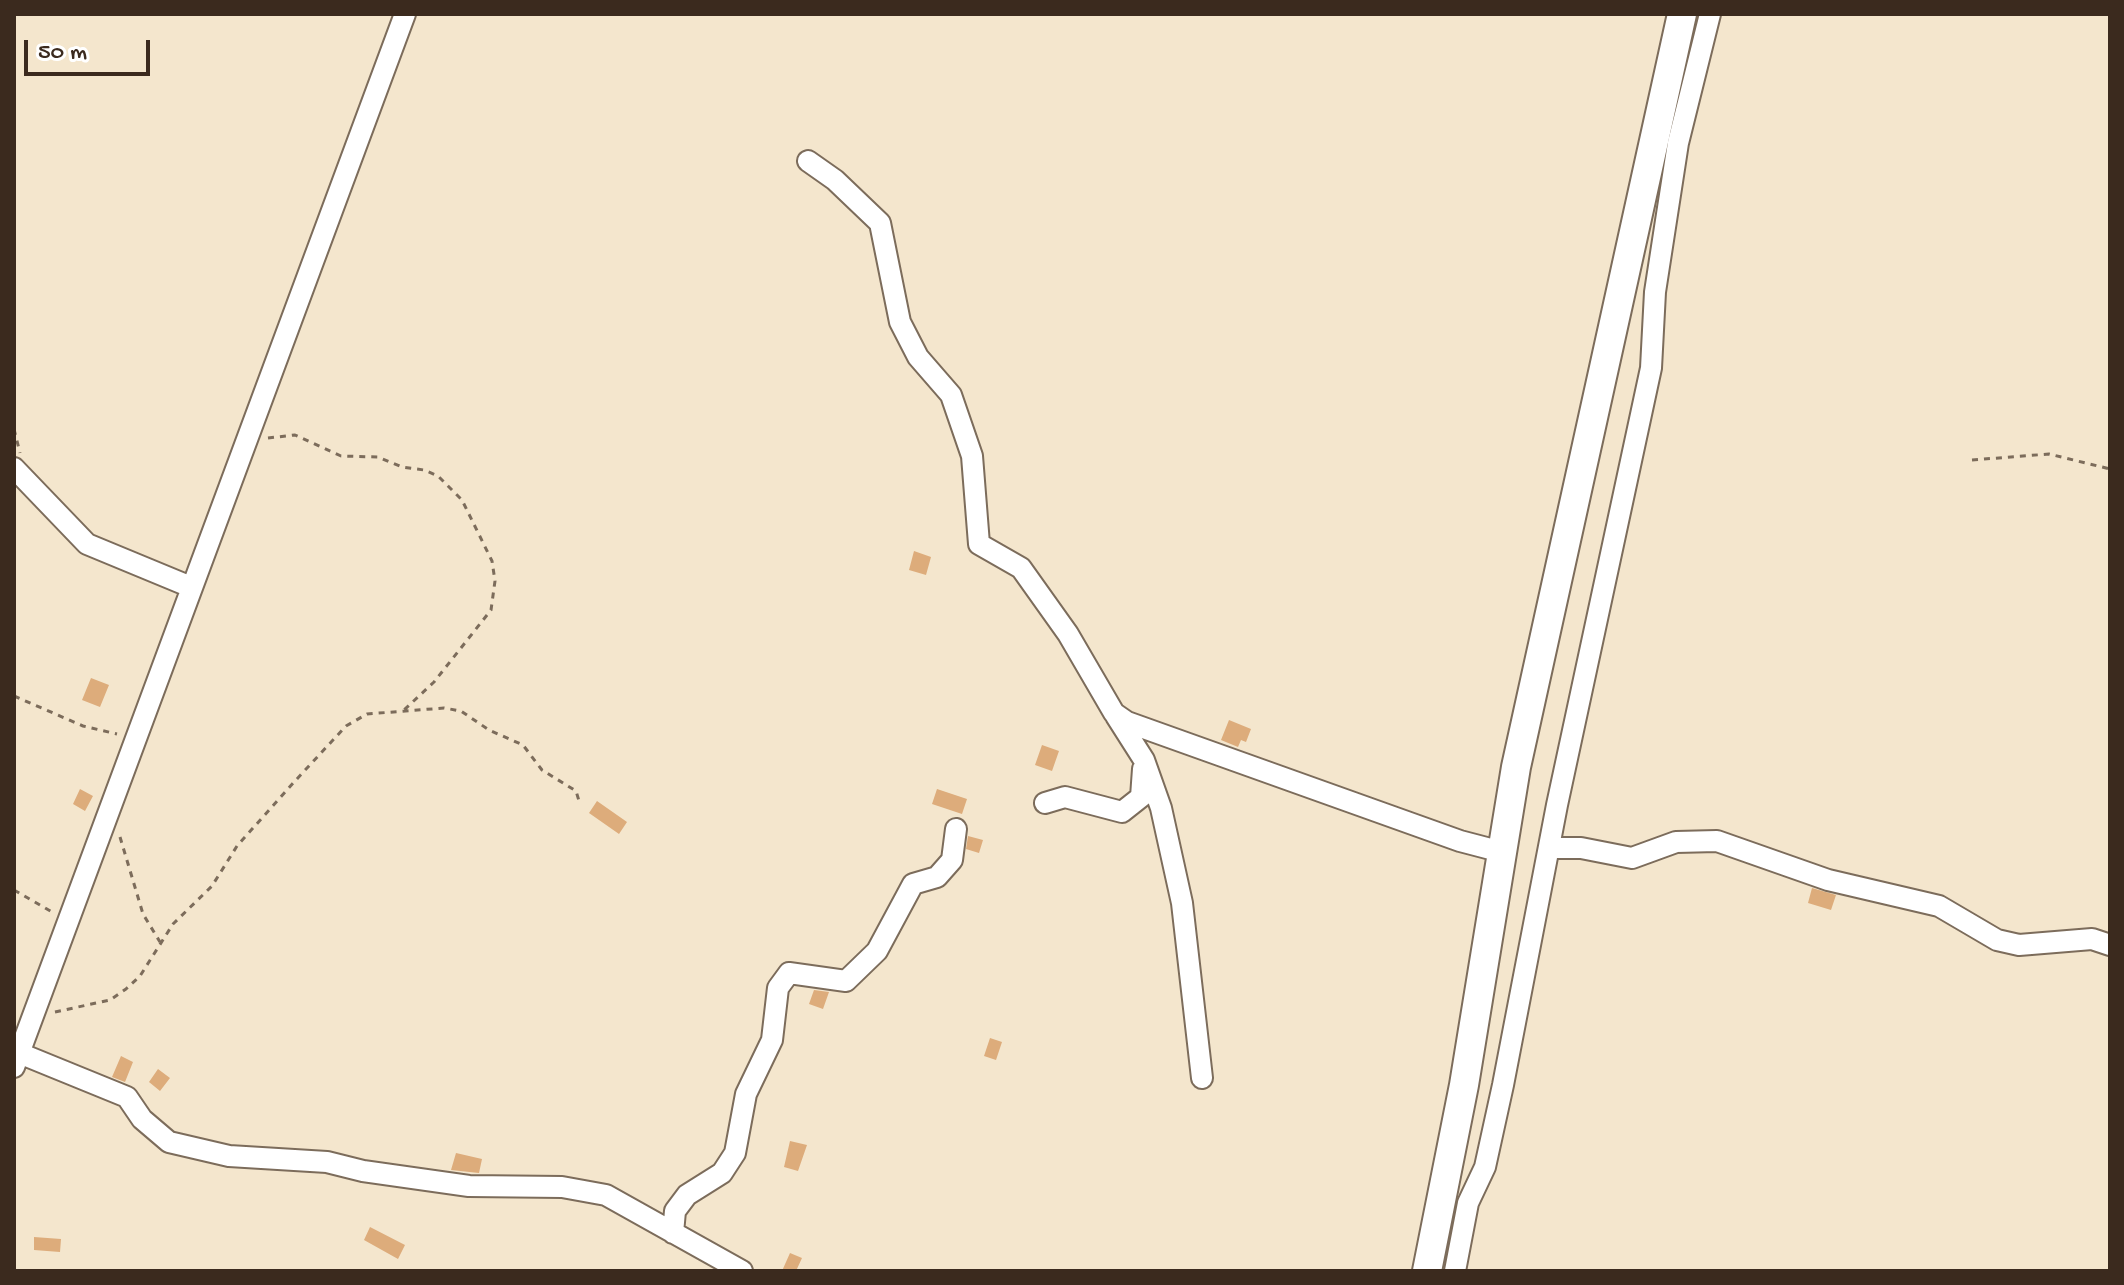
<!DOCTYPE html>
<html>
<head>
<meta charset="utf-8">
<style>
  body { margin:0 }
  #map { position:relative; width:2124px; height:1285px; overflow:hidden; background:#f4e6cd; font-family:"Gochi Hand",sans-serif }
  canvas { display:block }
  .frame { position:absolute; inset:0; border:16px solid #3b2a1e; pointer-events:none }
  .scale { position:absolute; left:24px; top:40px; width:126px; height:36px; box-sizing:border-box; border:4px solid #3b2a1e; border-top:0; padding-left:10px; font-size:24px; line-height:28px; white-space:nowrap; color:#3b2a1e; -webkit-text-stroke:6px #fff; paint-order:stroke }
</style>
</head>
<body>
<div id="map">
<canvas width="2124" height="1285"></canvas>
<div class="frame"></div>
<div class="scale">50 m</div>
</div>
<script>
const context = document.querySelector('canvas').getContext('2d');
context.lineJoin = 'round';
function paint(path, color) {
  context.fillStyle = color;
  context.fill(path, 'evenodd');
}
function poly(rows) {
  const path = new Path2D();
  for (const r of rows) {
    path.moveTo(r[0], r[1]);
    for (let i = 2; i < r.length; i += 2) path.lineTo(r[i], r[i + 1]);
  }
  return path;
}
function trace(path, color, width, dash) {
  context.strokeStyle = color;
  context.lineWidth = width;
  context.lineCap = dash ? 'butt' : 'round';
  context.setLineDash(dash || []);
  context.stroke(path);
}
paint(poly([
  [914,551,931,557,926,575,909,570],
  [91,678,109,685,100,707,82,700],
  [1229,720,1251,729,1246,742,1241,740,1238,747,1221,740],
  [1042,745,1059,751,1052,771,1035,765],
  [80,789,93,796,85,811,73,804],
  [937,789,967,799,962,814,932,804],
  [597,801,627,822,619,834,589,813],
  [968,836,983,840,979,853,966,849],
  [1812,888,1836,895,1831,910,1808,903],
  [814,990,829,992,823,1009,809,1004],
  [990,1038,1002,1042,996,1060,984,1056],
  [121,1056,133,1062,125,1082,112,1077],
  [158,1069,170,1078,160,1091,149,1082],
  [790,1141,807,1145,798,1171,784,1167],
  [456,1153,482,1159,479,1173,451,1170],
  [370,1227,405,1245,398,1259,364,1240],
  [34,1237,61,1239,60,1252,34,1250],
  [790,1253,802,1258,796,1271,782,1271]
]), '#ddac7b');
const street = poly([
  [808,161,835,180,880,223,900,322,918,357,951,395,972,456,979,544,1021,568,1068,634,1114,713,1127,722,1460,841,1502,852],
  [14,468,87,544,191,587],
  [1116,716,1144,760,1161,808,1182,903,1202,1078],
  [1045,803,1065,797,1122,812,1141,797,1143,769],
  [1549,848,1581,848,1632,858,1676,842,1717,841,1828,880,1939,906,1997,940,2019,945,2092,939,2110,945],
  [19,1053,127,1097,142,1119,169,1142,229,1156,327,1162,363,1171,469,1186,562,1187,606,1195,742,1271],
  [14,1067,405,14],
  [673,1233,675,1211,687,1195,722,1173,735,1153,746,1094,772,1040,778,988,789,973,846,981,877,951,913,884,937,877,952,860,956,829],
  [1455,1271,1468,1203,1485,1167,1503,1085,1557,805,1651,368,1655,292,1678,143,1710,14]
]);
const secondary = poly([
  [1427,1271,1464,1085,1516,767,1682,14]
]);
trace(street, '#7c6c5b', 24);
trace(secondary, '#7c6c5b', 32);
trace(poly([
  [14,429,20,453],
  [268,438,295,435,341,456,378,457,402,467,424,470,438,476,462,500,492,561,495,581,491,610,434,682,404,710],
  [1972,460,2049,454,2110,469],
  [14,696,83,726,117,734],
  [120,837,143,914,160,942],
  [14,890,52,912],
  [55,1012,110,1000,126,989,140,976,173,924,212,886,237,846,295,781,346,726,367,714,444,708,461,711,489,730,523,745,542,770,576,791,579,801]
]), '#7c6c5b', 3, [6, 6]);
trace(street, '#fff', 20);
trace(secondary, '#fff', 28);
</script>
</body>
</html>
